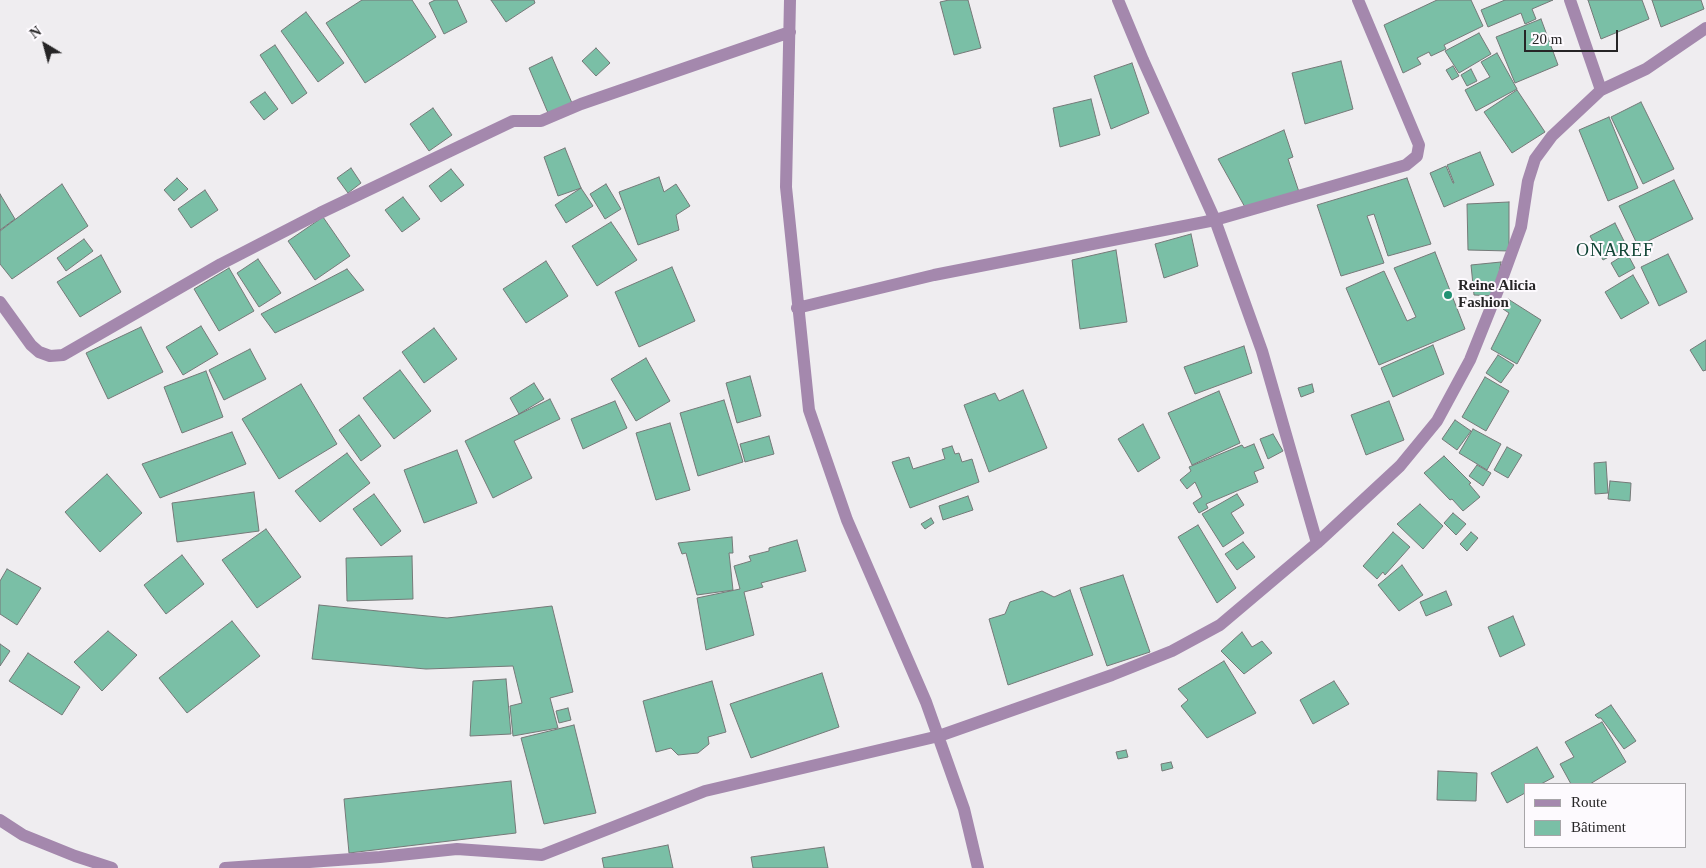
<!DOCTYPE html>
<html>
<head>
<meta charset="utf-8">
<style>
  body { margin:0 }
  #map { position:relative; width:1706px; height:868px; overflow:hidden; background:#efedf0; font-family:"Times New Roman",serif }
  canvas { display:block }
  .legend { position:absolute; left:1524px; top:783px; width:162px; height:65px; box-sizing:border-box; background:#fdfafe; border:1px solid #a7a5a8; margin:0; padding:6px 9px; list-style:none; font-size:15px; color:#262526 }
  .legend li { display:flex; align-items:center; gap:10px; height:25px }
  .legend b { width:25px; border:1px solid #a7a5a8 }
  .north { position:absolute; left:20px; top:20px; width:50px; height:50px; -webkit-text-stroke:4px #fdfafe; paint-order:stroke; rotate:323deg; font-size:14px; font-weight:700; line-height:20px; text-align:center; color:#262526 }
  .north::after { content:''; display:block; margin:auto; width:18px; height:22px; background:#262526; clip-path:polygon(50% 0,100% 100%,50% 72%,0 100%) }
  .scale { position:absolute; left:1524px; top:30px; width:94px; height:22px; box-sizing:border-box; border:2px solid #262526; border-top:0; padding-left:6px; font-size:15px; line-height:18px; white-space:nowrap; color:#262526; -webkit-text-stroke:4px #fdfafe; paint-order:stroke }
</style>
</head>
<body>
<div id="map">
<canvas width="1706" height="868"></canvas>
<ul class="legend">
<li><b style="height:6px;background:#a488ad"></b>Route</li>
<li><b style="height:14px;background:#7abfa6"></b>Bâtiment</li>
</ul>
<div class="north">N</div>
<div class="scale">20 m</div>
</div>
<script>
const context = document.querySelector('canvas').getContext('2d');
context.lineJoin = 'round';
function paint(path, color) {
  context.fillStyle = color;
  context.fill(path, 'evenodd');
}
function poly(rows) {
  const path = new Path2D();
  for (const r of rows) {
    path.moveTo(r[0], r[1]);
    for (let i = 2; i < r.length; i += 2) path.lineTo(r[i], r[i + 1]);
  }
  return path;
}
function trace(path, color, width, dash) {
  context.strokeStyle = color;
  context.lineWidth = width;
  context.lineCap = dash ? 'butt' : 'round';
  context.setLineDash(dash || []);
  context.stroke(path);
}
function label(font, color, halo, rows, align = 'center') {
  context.font = font + ' "Times New Roman",serif';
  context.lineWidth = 4;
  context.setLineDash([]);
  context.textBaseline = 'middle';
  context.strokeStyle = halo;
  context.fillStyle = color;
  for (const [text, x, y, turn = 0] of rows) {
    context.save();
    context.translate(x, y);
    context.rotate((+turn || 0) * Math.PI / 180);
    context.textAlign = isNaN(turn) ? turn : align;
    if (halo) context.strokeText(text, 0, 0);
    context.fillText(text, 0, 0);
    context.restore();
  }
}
const building = poly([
  [362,0,412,0,436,37,365,83,326,23,362,0],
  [435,0,457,0,467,22,444,34,429,3,435,0],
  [491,0,534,0,535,3,506,22,491,0],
  [949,0,968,0,981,48,954,55,940,2,949,0],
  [1437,0,1471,0,1483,26,1444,45,1446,49,1431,56,1429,52,1417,58,1421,64,1403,73,1384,25,1437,0],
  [1505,0,1553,0,1532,9,1536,19,1525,24,1521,13,1488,27,1481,10,1505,0],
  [1588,0,1642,0,1649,19,1601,39,1588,0],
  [1652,0,1701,0,1704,9,1661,27,1652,0],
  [306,12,344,63,318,82,281,31,306,12],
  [1541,19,1558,65,1515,83,1496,37,1541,19],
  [1479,33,1491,54,1459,73,1445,51,1479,33],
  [275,45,307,93,292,104,260,55,275,45],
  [596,48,610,63,596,76,582,61,596,48],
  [1497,53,1517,89,1476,111,1465,90,1490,77,1481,62,1497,53],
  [552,57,572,103,548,113,529,68,552,57],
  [1341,61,1353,109,1305,124,1292,73,1341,61],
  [1132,63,1149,113,1111,129,1094,76,1132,63],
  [1453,66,1459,76,1452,80,1446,70,1453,66],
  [1471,69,1477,81,1467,86,1461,75,1471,69],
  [1517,90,1545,132,1512,153,1484,112,1517,90],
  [265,92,278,109,264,120,250,102,265,92],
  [1091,99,1100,135,1060,147,1053,108,1091,99],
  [1641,102,1674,169,1643,184,1611,117,1641,102],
  [433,108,452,135,429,151,410,124,433,108],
  [1609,117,1638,188,1608,201,1579,130,1609,117],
  [1284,130,1293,157,1288,159,1299,192,1246,209,1218,159,1284,130],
  [565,148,581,188,558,196,544,157,565,148],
  [1480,152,1494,185,1444,207,1430,173,1446,166,1453,183,1454,183,1447,165,1480,152],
  [351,168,361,183,348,193,337,178,351,168],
  [451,169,464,185,441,202,429,186,451,169],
  [659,177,664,192,676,184,690,206,676,215,679,230,638,245,619,192,659,177],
  [177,178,188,189,174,201,164,190,177,178],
  [1407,178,1431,244,1388,256,1374,214,1367,216,1384,263,1341,276,1317,205,1407,178],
  [1674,180,1693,219,1638,246,1619,206,1674,180],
  [62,184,88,226,12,279,0,264,0,231,62,184],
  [606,184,621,209,605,219,590,194,606,184],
  [581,188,593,206,566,223,555,205,581,188],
  [205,190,218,210,191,228,178,209,205,190],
  [0,194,15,219,0,230,0,194],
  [403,197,420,219,402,232,385,210,403,197],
  [1509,202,1509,251,1468,250,1467,204,1509,202],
  [323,217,350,256,315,280,288,241,323,217],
  [611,222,637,260,597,286,572,246,611,222],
  [1615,223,1627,247,1603,260,1590,236,1615,223],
  [1191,234,1198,266,1164,278,1155,244,1191,234],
  [84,239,93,251,66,271,57,258,84,239],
  [1116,250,1127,322,1080,329,1072,260,1116,250],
  [1435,252,1465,329,1379,365,1346,288,1384,271,1407,321,1416,317,1394,268,1435,252],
  [1627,253,1635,268,1619,277,1611,263,1627,253],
  [1668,254,1687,292,1659,306,1641,267,1668,254],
  [101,255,121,292,80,317,57,282,101,255],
  [258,259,281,293,259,307,237,273,258,259],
  [546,261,568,296,526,323,503,289,546,261],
  [1501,262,1495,296,1474,295,1471,265,1501,262],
  [672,267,695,321,639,347,615,292,672,267],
  [229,268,254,311,219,331,194,289,229,268],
  [347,269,364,290,275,333,261,314,347,269],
  [1633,275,1649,303,1621,319,1605,292,1633,275],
  [1508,299,1541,320,1517,364,1491,349,1509,313,1503,309,1508,299],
  [201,326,218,354,183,375,166,347,201,326],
  [141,327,163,372,108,399,86,353,141,327],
  [434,328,457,359,424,383,402,352,434,328],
  [1706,340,1706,370,1703,371,1690,350,1706,340],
  [1433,345,1444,374,1393,397,1381,368,1433,345],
  [1244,346,1252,373,1195,394,1184,367,1244,346],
  [250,349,266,379,224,400,209,370,250,349],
  [1498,355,1514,365,1501,383,1486,373,1498,355],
  [646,358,670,401,636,421,611,379,646,358],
  [400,370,431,411,394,439,363,398,400,370],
  [206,371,223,417,182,433,164,387,206,371],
  [750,376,761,416,737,423,726,383,750,376],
  [1485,377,1509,391,1486,431,1462,417,1485,377],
  [534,383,544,399,519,414,510,398,534,383],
  [301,384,337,444,279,479,242,419,301,384],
  [1312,384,1314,392,1301,397,1298,388,1312,384],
  [1023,390,1047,448,989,472,964,405,995,393,999,401,1023,390],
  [1219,391,1240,443,1192,465,1168,413,1219,391],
  [550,399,560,419,514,441,532,478,493,498,465,441,550,399],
  [724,400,743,462,698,476,680,413,724,400],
  [615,401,627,428,583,449,571,419,615,401],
  [1389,401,1404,440,1366,455,1351,415,1389,401],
  [359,415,381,446,361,461,339,430,359,415],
  [1455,420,1471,431,1457,450,1442,439,1455,420],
  [670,423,690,490,656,500,636,433,670,423],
  [1143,424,1160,458,1138,472,1118,439,1143,424],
  [1473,429,1501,444,1487,470,1459,453,1473,429],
  [232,432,246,464,160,498,142,464,232,432],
  [1273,434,1283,451,1268,459,1260,439,1273,434],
  [769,436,774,454,745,462,740,444,769,436],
  [1254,444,1264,468,1254,472,1258,482,1206,504,1208,508,1199,513,1193,503,1202,497,1195,482,1187,489,1180,480,1191,471,1189,467,1242,445,1244,448,1254,444],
  [952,446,955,454,959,453,962,462,972,459,979,482,910,508,892,462,909,457,913,469,945,459,942,449,952,446],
  [1507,447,1522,455,1508,478,1494,470,1507,447],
  [457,450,477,503,424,523,404,470,457,450],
  [347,453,370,483,320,522,295,491,347,453],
  [1444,456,1471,483,1469,484,1480,497,1463,511,1452,499,1450,500,1424,473,1444,456],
  [1606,462,1608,493,1595,494,1594,463,1606,462],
  [1477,465,1491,473,1483,486,1469,476,1477,465],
  [107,474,142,513,100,552,65,512,107,474],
  [1610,481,1631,483,1630,501,1608,499,1610,481],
  [254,492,259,531,177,542,172,503,254,492],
  [374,494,401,531,381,546,353,509,374,494],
  [1237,494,1244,505,1231,513,1244,533,1223,547,1202,514,1237,494],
  [968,496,973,510,943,520,939,506,968,496],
  [1420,504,1443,526,1423,549,1397,524,1420,504],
  [1453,513,1466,524,1456,535,1444,523,1453,513],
  [931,518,934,523,925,529,921,524,931,518],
  [1198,525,1236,588,1217,603,1178,537,1198,525],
  [266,529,301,577,257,608,222,560,266,529],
  [1393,532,1410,547,1385,575,1383,572,1377,579,1363,566,1393,532],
  [1471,532,1478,538,1467,551,1460,544,1471,532],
  [732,537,733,553,729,553,733,590,697,595,686,553,682,554,678,543,732,537],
  [797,540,806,571,761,583,763,587,744,592,754,635,706,650,697,598,740,589,734,566,751,561,749,556,769,551,769,548,797,540],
  [1243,542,1255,557,1237,570,1225,554,1243,542],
  [182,555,204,584,166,614,144,585,182,555],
  [412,556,413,599,347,601,346,558,412,556],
  [1402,565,1423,595,1399,611,1378,585,1402,565],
  [7,569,41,588,17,625,0,614,0,581,7,569],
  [1123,575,1150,652,1107,666,1080,588,1123,575],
  [1070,590,1093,655,1008,685,989,619,1005,614,1010,602,1042,591,1054,597,1070,590],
  [1446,591,1452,605,1426,616,1420,602,1446,591],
  [319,605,447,618,552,606,573,692,550,698,558,728,513,736,510,706,522,703,513,666,426,669,312,659,319,605],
  [1513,616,1525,645,1500,657,1488,627,1513,616],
  [232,621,260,656,187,713,159,678,232,621],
  [108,631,137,655,102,691,74,662,108,631],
  [1242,632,1252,647,1262,641,1272,653,1244,674,1221,651,1242,632],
  [0,644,10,651,0,666,0,644],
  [28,653,80,687,62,715,9,681,28,653],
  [1224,661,1256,713,1207,738,1181,706,1188,700,1178,689,1224,661],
  [822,673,839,727,751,758,730,704,822,673],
  [506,679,511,734,470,736,473,681,506,679],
  [712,681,726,732,708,737,709,744,698,753,678,755,671,748,656,752,643,701,712,681],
  [1334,681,1349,704,1313,724,1300,700,1334,681],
  [1611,705,1636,741,1624,749,1601,718,1598,718,1595,715,1611,705],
  [568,708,571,720,559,723,556,711,568,708],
  [1602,722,1626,762,1590,784,1571,784,1560,764,1574,757,1565,742,1602,722],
  [574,725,596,813,544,824,521,738,574,725],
  [1537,747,1554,777,1541,784,1525,784,1525,793,1507,803,1491,773,1537,747],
  [1126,750,1128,757,1118,759,1116,752,1126,750],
  [1171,762,1173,768,1162,771,1161,764,1171,762],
  [1438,771,1477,773,1476,801,1437,800,1438,771],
  [511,781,516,833,349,853,344,799,511,781],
  [668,845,673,868,604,868,602,858,668,845],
  [824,847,828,868,753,868,751,857,824,847]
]);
paint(building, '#7abfa6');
trace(building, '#757978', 1);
trace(poly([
  [790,0,786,187,809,410,847,520,926,702,964,809,978,868],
  [1118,0,1143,60,1215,220,1262,351,1317,543],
  [1570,0,1601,90],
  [0,302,31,345,39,352,50,356,63,355,221,264,320,213,513,121,541,121,581,104,790,32],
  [797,308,934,275,1215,220,1406,165,1417,156,1419,145,1358,0],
  [0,820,23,835,75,856,112,868],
  [225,868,380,857,457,849,542,855,705,791,939,736,1112,675,1172,651,1220,625,1317,543,1400,466,1437,421,1470,360,1498,290,1521,227,1528,181,1535,159,1552,136,1601,90,1646,69,1706,28]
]), '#a488ad', 12);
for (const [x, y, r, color] of [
  [1448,295,5,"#229173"]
]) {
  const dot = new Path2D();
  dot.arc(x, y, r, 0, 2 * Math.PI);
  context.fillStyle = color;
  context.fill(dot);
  trace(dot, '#fdfafe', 2);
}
label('bold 15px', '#262526', '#fdfafe', [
  ["Reine Alicia",1458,286],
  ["Fashion",1458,303]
], 'left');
context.letterSpacing = '1px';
label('18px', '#134637', '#fdfafe', [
  ["ONAREF",1615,251]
]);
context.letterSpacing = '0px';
</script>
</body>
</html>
